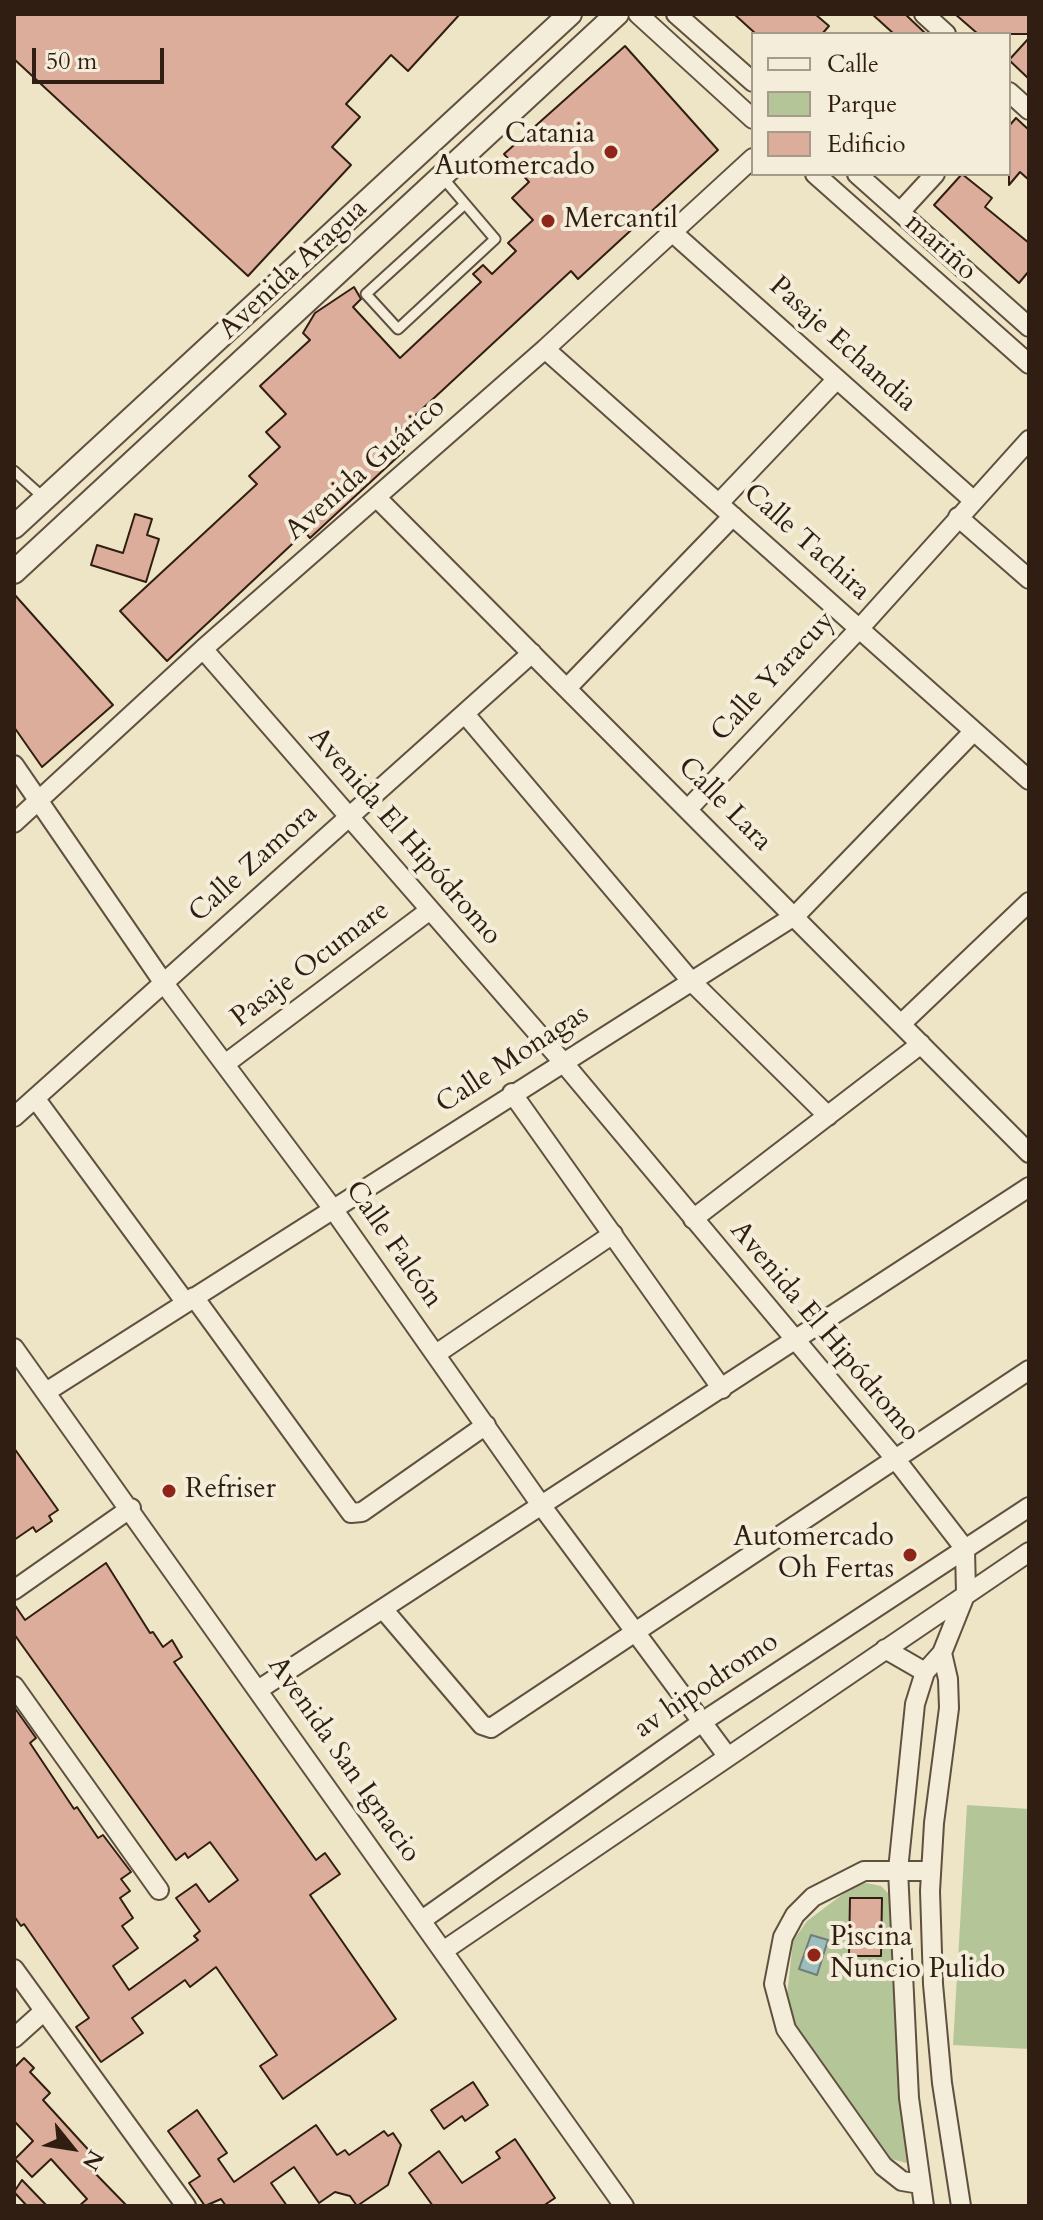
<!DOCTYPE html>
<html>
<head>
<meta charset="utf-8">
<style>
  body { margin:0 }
  #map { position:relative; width:1043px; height:2220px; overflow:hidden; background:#eee4c6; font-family:Cardo,serif }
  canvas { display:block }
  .frame { position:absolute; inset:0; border:16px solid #311e12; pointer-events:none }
  .legend { position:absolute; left:751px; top:32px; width:260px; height:144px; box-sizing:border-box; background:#f4edda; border:2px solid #a69a8a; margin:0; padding:10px 14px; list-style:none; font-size:24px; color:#311e12 }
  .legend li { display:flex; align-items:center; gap:16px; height:40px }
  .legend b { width:40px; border:2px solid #a69a8a }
  .north { position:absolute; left:32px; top:2108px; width:80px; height:80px; -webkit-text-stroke:6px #f4edda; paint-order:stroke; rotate:120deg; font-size:22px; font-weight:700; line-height:32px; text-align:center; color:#311e12 }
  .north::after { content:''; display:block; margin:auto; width:28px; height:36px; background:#311e12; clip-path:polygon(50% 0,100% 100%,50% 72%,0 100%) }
  .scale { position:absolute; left:32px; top:48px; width:132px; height:36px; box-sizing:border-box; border:4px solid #311e12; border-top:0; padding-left:10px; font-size:24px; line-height:28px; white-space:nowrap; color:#311e12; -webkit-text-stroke:6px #f4edda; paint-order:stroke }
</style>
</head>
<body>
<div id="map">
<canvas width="1043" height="2220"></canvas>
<div class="frame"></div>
<ul class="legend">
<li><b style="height:10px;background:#f4edda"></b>Calle</li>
<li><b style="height:22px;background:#b4c598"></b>Parque</li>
<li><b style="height:22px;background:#ddad9b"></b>Edificio</li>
</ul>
<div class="north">N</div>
<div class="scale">50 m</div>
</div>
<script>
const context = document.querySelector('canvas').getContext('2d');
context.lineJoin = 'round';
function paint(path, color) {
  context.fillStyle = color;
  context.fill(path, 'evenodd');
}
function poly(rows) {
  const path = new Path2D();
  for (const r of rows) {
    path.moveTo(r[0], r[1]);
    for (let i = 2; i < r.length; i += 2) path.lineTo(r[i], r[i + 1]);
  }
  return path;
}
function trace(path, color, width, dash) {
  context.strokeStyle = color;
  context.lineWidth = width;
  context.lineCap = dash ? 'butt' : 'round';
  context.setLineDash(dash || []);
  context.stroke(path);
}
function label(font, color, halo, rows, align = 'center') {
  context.font = font + ' Cardo,serif';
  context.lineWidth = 8;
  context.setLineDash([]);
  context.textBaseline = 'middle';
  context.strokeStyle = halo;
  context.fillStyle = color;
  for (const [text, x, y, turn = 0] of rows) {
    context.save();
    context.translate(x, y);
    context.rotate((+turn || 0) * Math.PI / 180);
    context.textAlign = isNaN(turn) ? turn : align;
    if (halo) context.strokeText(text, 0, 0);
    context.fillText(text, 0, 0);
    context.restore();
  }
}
paint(poly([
  [967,1805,1029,1809,1029,2049,953,2045],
  [866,1883,881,1886,890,1895,903,2097,911,2160,906,2163,888,2158,800,2041,787,1996,793,1941,807,1921,851,1888]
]), '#b4c598');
const water = poly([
  [811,1935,828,1940,817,1975,799,1969,811,1935]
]);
paint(water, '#9cbdbd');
trace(water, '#717d79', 2);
const building = poly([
  [14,14,460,14,408,71,391,55,346,104,360,117,332,147,351,165,248,276,14,59,14,14],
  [734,14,815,14,829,26,822,34,756,34,734,14],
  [872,14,905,14,926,34,894,34,872,14],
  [955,14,1029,14,1029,34,978,34,955,14],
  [1029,38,1029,79,1009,60,1029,38],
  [625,46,718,150,578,279,571,271,392,437,404,451,310,538,305,532,167,661,120,611,257,484,249,476,280,447,266,432,286,414,260,386,310,340,303,333,315,313,354,287,361,299,353,307,400,358,481,282,473,274,483,265,492,274,516,251,508,243,533,220,512,198,529,182,504,154,625,46],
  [1016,118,1029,130,1029,180,1020,172,1009,185,1009,126,1016,118],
  [962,174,992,198,985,207,1029,243,1029,271,1019,283,934,205,962,174],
  [135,514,152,519,147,535,159,539,146,582,91,565,97,545,123,553,135,514],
  [14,594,113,705,42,767,14,727,14,594],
  [14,1448,58,1510,49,1516,52,1521,36,1532,33,1527,14,1540,14,1448],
  [106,1563,150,1633,153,1632,163,1647,172,1640,182,1657,174,1662,316,1860,325,1853,340,1874,310,1895,396,2019,283,2099,260,2066,277,2055,216,1967,190,1987,185,1980,132,2018,143,2033,101,2062,76,2027,89,2018,24,1924,21,1926,14,1916,14,1707,36,1738,30,1743,74,1809,77,1807,98,1838,103,1835,131,1872,121,1879,130,1891,120,1898,133,1918,122,1926,138,1948,113,1966,129,1990,198,1940,194,1936,200,1931,176,1898,196,1884,209,1902,238,1880,210,1842,188,1858,185,1853,176,1860,14,1634,14,1604,25,1620,106,1563],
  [850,1898,882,1898,881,1956,849,1956,850,1898],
  [24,2058,34,2068,30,2072,50,2093,43,2100,94,2156,91,2159,95,2163,90,2168,127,2206,79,2206,87,2199,51,2159,32,2177,15,2159,33,2141,14,2121,14,2068,24,2058],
  [473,2082,488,2105,465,2121,462,2116,444,2129,431,2110,473,2082],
  [197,2110,227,2153,218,2159,234,2182,316,2125,337,2155,345,2150,349,2155,384,2131,388,2136,393,2133,401,2145,388,2185,357,2206,350,2196,335,2192,319,2203,294,2167,271,2183,287,2206,226,2206,221,2199,205,2206,189,2183,200,2176,168,2131,197,2110],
  [515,2139,555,2198,543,2206,433,2206,409,2173,439,2151,462,2183,500,2158,496,2152,515,2139],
  [22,2180,47,2206,27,2206,14,2192,22,2180]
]);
paint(building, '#ddad9b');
trace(building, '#311e12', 2);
const service = poly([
  [443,178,495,239,398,329,366,294,465,204],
  [14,471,45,499]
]);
const minor = poly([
  [638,14,753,119],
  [676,14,753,82],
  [924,14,946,34],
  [1009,92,1029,110],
  [815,174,1029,364],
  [857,174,1029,327],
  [900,212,935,174],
  [672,232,974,501],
  [545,349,1029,780],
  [377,498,1029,1153],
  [719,503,837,379],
  [958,517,1029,579],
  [203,649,562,1061,897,1461,965,1549,966,1593,942,1653,948,1679,949,1708,934,1823,930,1891,933,1984,942,2083,961,2206],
  [567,688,733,516],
  [465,714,691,981,828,1116],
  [14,765,163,982,333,1209,541,1505,728,1757],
  [688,809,859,629,1029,440],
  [14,823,203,649,545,349,753,158],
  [901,1024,1029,902],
  [225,1064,430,910],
  [512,1093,722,1389],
  [35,1098,186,1303],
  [14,1117,532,653],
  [693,1219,921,1044],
  [194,1297,351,1513,362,1512,486,1425],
  [14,1348,624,2206],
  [436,1354,613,1234],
  [46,1392,796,915,974,731],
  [14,1590,131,1508],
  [383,1609,482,1725,491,1728,1029,1370],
  [885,1649,925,1672],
  [14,1686,159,1890],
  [258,1690,1029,1187],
  [422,1920,702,1722,1029,1507],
  [443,1951,1029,1552],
  [14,1969,186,2206],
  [14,2038,44,2011],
  [920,2184,902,2181,883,2166,786,2029,774,1984,783,1937,795,1915,813,1897,864,1871,931,1871],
  [924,2206,909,2098,898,1870,915,1704,925,1672,942,1653]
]);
const tertiary = poly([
  [14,527,570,14],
  [14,572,617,14]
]);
trace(service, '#60503f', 13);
trace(minor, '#60503f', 22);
trace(tertiary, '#60503f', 26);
trace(service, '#f4edda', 9);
trace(minor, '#f4edda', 18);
trace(tertiary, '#f4edda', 22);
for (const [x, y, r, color] of [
  [611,152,8,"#8f2418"],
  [548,221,8,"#8f2418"],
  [169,1491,8,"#8f2418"],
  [910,1555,8,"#8f2418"],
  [814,1955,8,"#8f2418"]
]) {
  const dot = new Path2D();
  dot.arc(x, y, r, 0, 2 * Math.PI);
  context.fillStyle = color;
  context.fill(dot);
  trace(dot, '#f4edda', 3);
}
label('28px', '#311e12', '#f4edda', [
  ["Catania",595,136,"right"],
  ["Automercado",595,168,"right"],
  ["Mercantil",564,221],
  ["Refriser",185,1491],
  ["Automercado",894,1539,"right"],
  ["Oh Fertas",894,1571,"right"],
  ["Piscina",830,1939],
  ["Nuncio Pulido",830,1971]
], 'left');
label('28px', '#311e12', '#f4edda', [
  ["mariño",940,248,42],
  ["Avenida Aragua",294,270,-43],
  ["Pasaje Echandia",842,345,42],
  ["Avenida Guárico",366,470,-41],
  ["Calle Tachira",806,543,42],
  ["Calle Yaracuy",774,677,-47],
  ["Calle Lara",724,805,45],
  ["Avenida El Hipódromo",404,837,49],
  ["Calle Zamora",254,864,-42],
  ["Pasaje Ocumare",311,965,-37],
  ["Calle Monagas",513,1060,-33],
  ["Calle Falcón",393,1245,55],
  ["Avenida El Hipódromo",824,1332,50],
  ["av hipodromo",707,1686,-34],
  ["Avenida San Ignacio",343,1760,55]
]);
</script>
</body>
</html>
